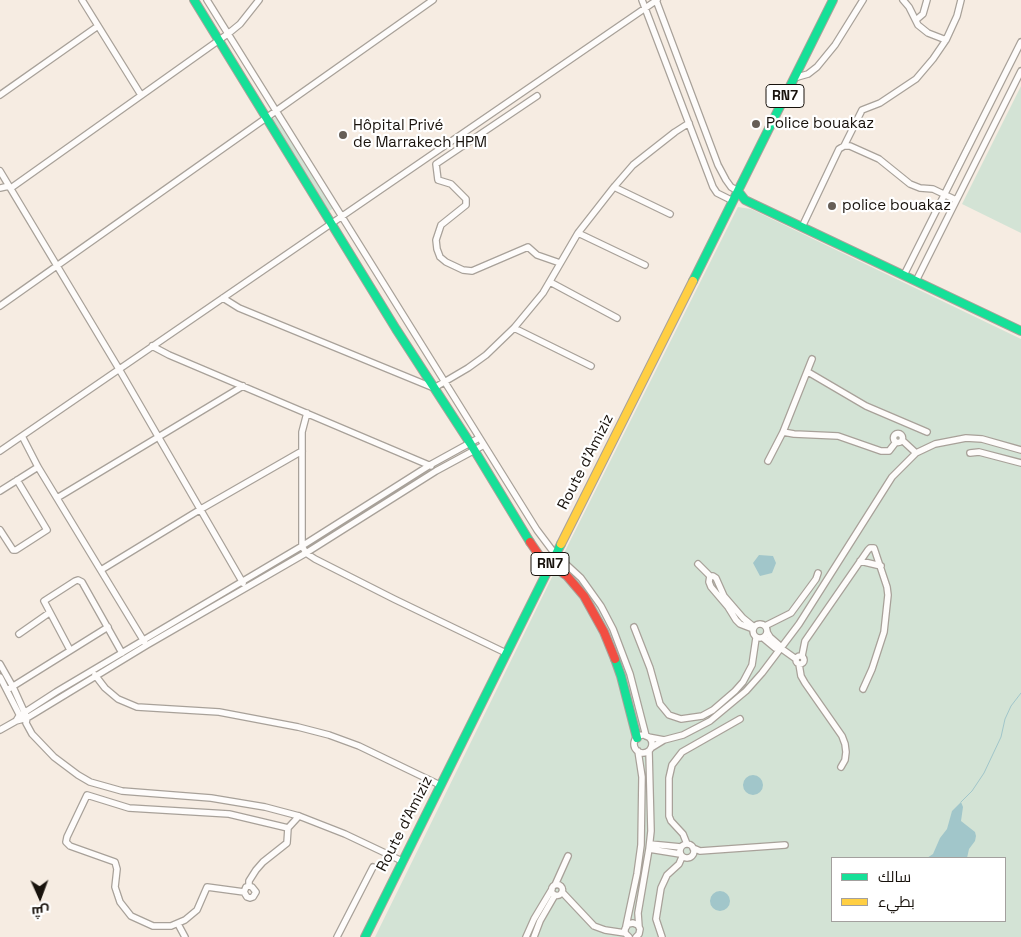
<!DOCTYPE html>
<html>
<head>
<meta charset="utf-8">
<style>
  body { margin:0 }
  #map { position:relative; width:1021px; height:937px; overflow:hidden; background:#f6ece2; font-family:"Space Grotesk",Cairo,sans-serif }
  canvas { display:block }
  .legend { position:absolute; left:831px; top:857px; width:175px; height:65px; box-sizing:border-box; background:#fff; border:1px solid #a3a09e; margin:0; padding:6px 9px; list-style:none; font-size:15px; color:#18120c }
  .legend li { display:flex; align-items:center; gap:10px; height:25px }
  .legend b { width:25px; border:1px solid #a3a09e }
  .north { position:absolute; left:15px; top:872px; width:50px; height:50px; -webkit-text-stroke:4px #fff; paint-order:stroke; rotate:178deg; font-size:14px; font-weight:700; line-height:20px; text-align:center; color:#18120c }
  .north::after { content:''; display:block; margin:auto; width:18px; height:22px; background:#18120c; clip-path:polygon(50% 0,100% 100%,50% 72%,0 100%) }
</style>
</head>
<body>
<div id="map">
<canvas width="1021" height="937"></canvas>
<ul class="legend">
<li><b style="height:6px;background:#16e098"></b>سالك</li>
<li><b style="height:6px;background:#ffcf43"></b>بطيء</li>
</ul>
<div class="north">ش</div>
</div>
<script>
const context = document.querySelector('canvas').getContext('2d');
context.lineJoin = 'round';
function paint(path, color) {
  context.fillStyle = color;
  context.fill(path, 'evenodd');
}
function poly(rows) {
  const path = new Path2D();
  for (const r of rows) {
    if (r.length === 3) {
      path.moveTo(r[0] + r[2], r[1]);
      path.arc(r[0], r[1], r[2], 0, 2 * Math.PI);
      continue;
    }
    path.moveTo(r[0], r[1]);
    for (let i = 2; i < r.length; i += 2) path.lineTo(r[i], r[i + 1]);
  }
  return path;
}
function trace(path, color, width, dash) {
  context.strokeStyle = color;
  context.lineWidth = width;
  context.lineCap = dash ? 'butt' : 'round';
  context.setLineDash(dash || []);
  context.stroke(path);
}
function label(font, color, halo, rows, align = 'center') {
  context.font = font + ' "Space Grotesk",sans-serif';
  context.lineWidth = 4.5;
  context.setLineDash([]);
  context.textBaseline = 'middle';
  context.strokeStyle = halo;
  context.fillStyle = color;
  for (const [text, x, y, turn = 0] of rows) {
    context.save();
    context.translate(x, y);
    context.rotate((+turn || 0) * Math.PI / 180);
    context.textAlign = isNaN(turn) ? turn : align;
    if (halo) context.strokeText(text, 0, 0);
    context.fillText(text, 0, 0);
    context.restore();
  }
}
paint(poly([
  [1021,86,1021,233,962,204],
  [278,116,334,208,329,211,272,119],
  [738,207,751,209,1021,339,1021,937,375,937,559,563],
  [832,858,1005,858,1005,921,832,921]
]), '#d3e3d5');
paint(poly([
  [759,555,773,556,776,563,772,573,760,576,753,563],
  [753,785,10],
  [961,802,963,807,961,821,975,832,976,836,975,841,969,849,967,858,927,858,933,854,940,838,947,829,952,811],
  [720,901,10]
]), '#a1c6ca');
trace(poly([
  [961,802,972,791,984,773,1001,737,1005,719,1011,706,1021,693]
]), '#a1c6ca', 1);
const street = poly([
  [82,0,141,95],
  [207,0,537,530,555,554,581,578,601,606,613,629,630,674,646,736],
  [642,0,713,187,717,193,733,201],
  [656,0,718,165,726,180,731,187,738,191],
  [903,0,909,7,918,25,928,33,946,40],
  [916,20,923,14,927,0],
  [794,78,808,74,817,67,835,45,863,0],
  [0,95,98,26],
  [537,96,436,164,438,180,451,184,466,199,466,205,441,225,436,240,437,249,440,257,446,262,463,270,472,271,528,247,537,255,560,263],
  [844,146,850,146,879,159,910,184,920,188,933,189,956,200],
  [0,171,119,369,243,583],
  [614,187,670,214],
  [0,188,9,186],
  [11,188,229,33,240,24,259,0],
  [802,227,839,149,844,146,862,110,880,103,916,79,933,59,946,40,957,16,961,0],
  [578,233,645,265],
  [904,275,1021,42],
  [916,281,1021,71],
  [550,282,617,318],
  [223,298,239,308,434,388,468,368,486,355,514,328,543,293,578,233,614,187,633,165,675,132,689,123],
  [0,306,433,0],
  [514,328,591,366],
  [152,346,169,355,431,466],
  [808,372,866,406,927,432],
  [307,413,302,432,302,546,306,553,315,559,394,599,506,653],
  [783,432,794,434,838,436,881,451,889,451,896,442],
  [898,438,4.5],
  [22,436,38,467,145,643],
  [902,440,916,453],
  [0,451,657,0],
  [970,453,979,452,1021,463],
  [768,461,783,432,812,359],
  [0,491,38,467],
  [57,498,243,386],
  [0,530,13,550,16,550,47,530,17,480],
  [860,561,881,566],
  [698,564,710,576],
  [101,570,201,509,302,451],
  [760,631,7],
  [765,626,791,613,816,579,818,573],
  [634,627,650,668,660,704,669,715,681,719,702,716,713,710,735,691,743,682,752,665,756,638],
  [753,629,740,624,736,620,728,607,711,587,709,582,710,576,713,576,716,578,724,596,743,618,754,627],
  [767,632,770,637,778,644,782,649,796,659],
  [19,634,49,613],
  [763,638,775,648,782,649],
  [70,650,44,601,75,581,78,580,82,582,122,653],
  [800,660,4],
  [802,656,805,641,868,550,870,548,874,548,887,587,888,595,884,632,872,669,863,689],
  [0,664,13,687,27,718,26,723,32,734,54,757,78,775,90,782,122,791,211,798,265,807,299,816,345,834,402,861],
  [799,664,801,676,805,683,842,736,845,744,846,752,845,760,841,767],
  [95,675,105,688,118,699,137,707,219,712,298,727,329,735,359,746,440,785],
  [0,677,21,718],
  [7,690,108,627],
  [16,721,27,718,147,645,306,553,436,471,484,445],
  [0,730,16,721,19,716,56,692,302,546,430,465,479,438],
  [643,744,9],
  [648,737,664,740,651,748],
  [664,740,683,735,710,721,746,691,762,673,799,624,892,477,916,453,935,444,966,438,982,439,1021,450],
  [687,851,7],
  [650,844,681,847],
  [687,844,683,834,671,821,669,816,669,778,672,765,682,752,740,719],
  [693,848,700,851,785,845],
  [649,849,680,854],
  [557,890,5.5],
  [555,885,568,856],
  [249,886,249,881,256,870,263,862,287,843,288,828,299,816],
  [244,892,246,887,249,886,252,887,256,892,253,897,250,898,247,897,244,892,207,887,197,910,185,920,171,926,153,926,131,916,120,902,115,887,117,869,115,862,70,846,66,842,67,837,87,795,129,808,229,814,288,828],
  [562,892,594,926,605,930,625,933],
  [178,924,185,937],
  [626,926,637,874,641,845,642,777,638,751],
  [639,927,638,913,649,849,651,831,649,751],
  [337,937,373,867],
  [526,937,534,919,552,889],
  [534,937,540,921,555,895],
  [629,937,625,933,625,929,628,924,633,923,638,925,640,929,639,934,636,937],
  [662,937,656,919,661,888,667,875,679,864,682,857]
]);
const fast = poly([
  [194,0,396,329,470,443,530,542],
  [738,191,745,200,1021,331],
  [693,281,833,0],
  [615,659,621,676,637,738],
  [365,937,561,544]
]);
const slow = poly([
  [561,544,693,281]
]);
const jam = poly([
  [530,542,541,558,567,576,584,596,604,632,615,659]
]);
trace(street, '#a8a199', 8);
trace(fast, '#a8a199', 10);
trace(slow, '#a8a199', 10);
trace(jam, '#a8a199', 10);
trace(street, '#fefcfb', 5.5);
trace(fast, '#16e098', 8);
trace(slow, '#ffcf43', 8);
trace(jam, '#f24e42', 8);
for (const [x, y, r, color] of [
  [756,124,5,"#665e57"],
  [343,135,5,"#665e57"],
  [832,206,5,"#665e57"]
]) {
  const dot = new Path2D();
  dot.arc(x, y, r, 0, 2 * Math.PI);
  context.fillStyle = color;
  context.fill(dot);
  trace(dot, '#fff', 2);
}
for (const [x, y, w] of [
  [785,96,38],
  [550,564,38]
]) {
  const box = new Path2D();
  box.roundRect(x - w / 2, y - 11.5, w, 23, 4);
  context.fillStyle = '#fff';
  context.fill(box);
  trace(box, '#18120c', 1);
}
label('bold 14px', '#18120c', null, [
  ["RN7",785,96],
  ["RN7",550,564]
]);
label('15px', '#18120c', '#fff', [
  ["Police bouakaz",766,124],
  ["Hôpital Privé",353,126],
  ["de Marrakech HPM",353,143],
  ["police bouakaz",842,206]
], 'left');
label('15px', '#18120c', '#fff', [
  ["Route d'Amiziz",586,462,-63],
  ["Route d'Amiziz",405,824,-63]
]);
</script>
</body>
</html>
